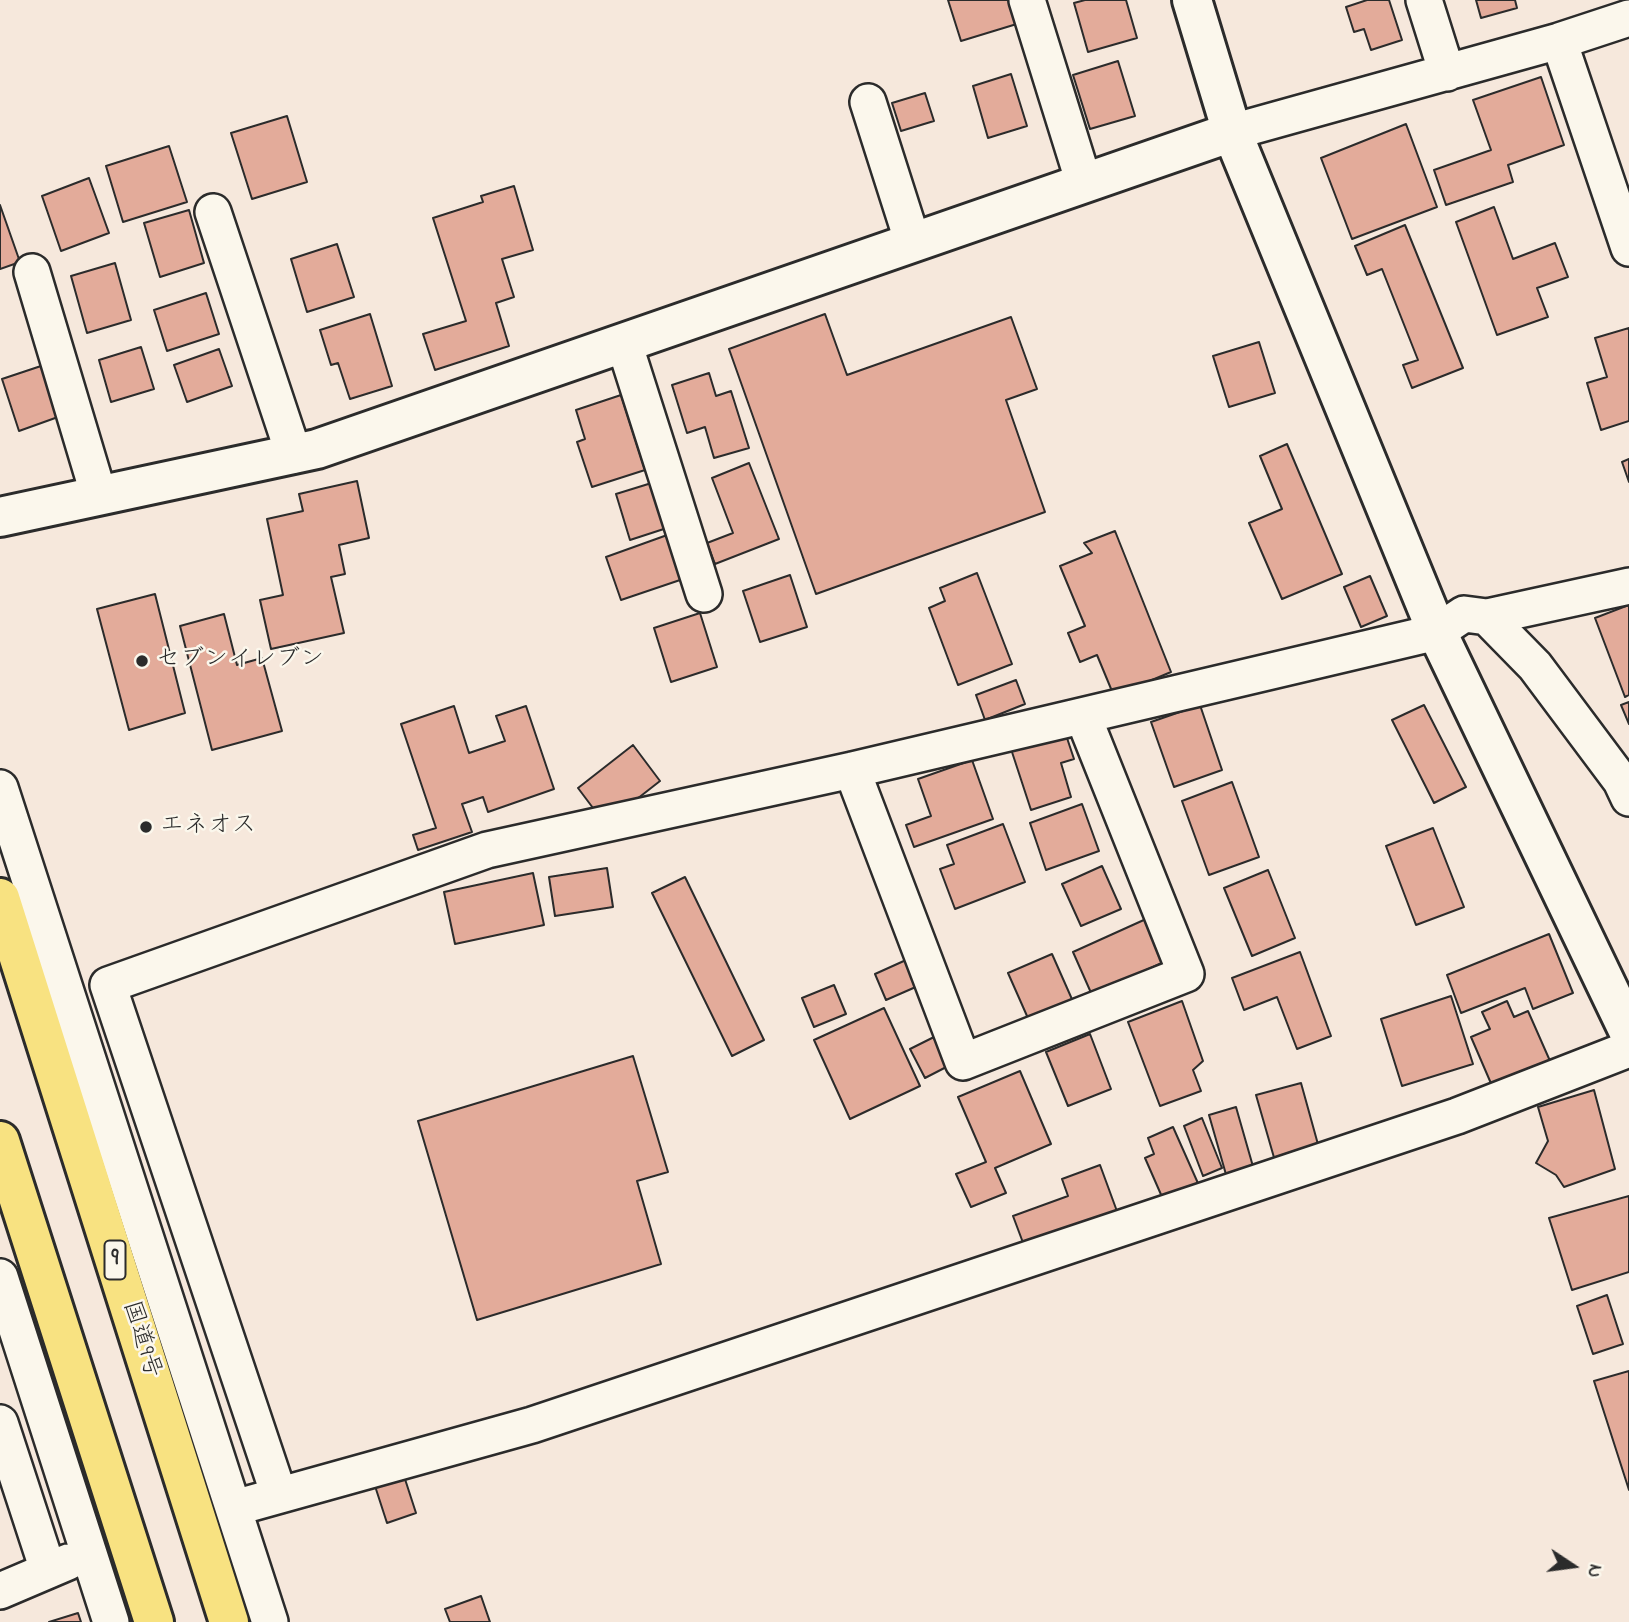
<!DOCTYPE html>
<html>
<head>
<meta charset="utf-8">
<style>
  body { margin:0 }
  #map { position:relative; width:1629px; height:1622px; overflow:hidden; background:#f6e8dc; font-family:"Indie Flower",sans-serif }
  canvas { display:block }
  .north { position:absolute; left:1538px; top:1531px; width:70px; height:70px; -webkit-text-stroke:5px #fbf7ec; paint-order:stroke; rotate:103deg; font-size:19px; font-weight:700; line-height:28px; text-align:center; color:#2b2b2b }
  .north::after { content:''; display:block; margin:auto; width:24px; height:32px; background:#2b2b2b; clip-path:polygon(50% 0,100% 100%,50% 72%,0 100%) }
</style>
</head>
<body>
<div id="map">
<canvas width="1629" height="1622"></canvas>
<div class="north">N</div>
</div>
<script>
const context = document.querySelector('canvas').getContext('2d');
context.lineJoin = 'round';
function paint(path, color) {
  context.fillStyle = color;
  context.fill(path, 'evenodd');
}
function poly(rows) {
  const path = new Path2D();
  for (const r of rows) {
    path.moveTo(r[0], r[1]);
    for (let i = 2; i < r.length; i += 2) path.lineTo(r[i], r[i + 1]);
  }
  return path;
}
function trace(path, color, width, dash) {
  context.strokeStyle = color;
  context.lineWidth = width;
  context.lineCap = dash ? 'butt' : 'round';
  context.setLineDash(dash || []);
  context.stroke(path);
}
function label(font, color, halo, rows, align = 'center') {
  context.font = font + ' "Indie Flower","Klee One",sans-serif';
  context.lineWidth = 5;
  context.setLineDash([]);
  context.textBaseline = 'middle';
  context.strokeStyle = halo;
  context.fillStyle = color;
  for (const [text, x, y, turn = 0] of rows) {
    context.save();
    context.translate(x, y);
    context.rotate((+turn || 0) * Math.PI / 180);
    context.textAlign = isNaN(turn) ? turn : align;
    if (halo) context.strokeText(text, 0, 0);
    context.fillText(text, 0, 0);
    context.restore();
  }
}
const building = poly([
  [948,0,1013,0,1020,23,961,41,948,0],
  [1085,0,1126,0,1137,38,1088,52,1074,3,1085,0],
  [1367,0,1389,0,1402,40,1371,50,1364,29,1354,32,1346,7,1367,0],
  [1476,0,1515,0,1517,8,1481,18,1476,0],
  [1118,61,1135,116,1090,129,1073,75,1118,61],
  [1011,74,1027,126,988,138,973,86,1011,74],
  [1541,77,1564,145,1508,165,1513,182,1446,205,1434,170,1491,150,1473,100,1541,77],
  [925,93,934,121,901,131,892,103,925,93],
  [287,116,307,182,252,199,231,133,287,116],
  [1406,124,1437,207,1352,239,1321,158,1406,124],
  [169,146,187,202,123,222,106,166,169,146],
  [89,178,109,233,61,251,42,196,89,178],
  [514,186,533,250,502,259,514,297,496,303,509,346,435,370,423,334,466,321,433,218,483,202,481,196,514,186],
  [0,205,20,262,0,269,0,205],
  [1494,207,1513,259,1555,243,1568,277,1537,288,1548,317,1497,335,1456,222,1494,207],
  [189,210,204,263,160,277,144,223,189,210],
  [1405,225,1463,368,1412,388,1403,365,1418,360,1382,269,1367,275,1355,246,1405,225],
  [337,244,354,297,307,312,291,259,337,244],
  [115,263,131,320,87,333,71,276,115,263],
  [206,293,219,334,167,351,154,310,206,293],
  [370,314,392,386,350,399,338,363,331,365,320,330,370,314],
  [825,314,847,375,1011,317,1037,389,1006,400,1045,512,816,594,729,349,825,314],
  [1629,328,1629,421,1601,430,1587,383,1607,377,1595,338,1629,328],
  [1259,342,1275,393,1229,407,1213,356,1259,342],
  [141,347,154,389,111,402,99,360,141,347],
  [219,349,232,386,187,402,174,365,219,349],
  [41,366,58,417,19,431,2,379,41,366],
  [709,373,716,396,731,391,749,448,714,458,705,427,687,433,672,385,709,373],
  [621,395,645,470,592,487,577,442,585,439,576,410,621,395],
  [1287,444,1342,574,1282,599,1249,523,1282,509,1260,456,1287,444],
  [1629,459,1629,482,1622,462,1629,459],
  [749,463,779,539,715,564,707,543,733,533,712,478,749,463],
  [357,481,369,538,339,545,345,574,331,577,344,633,271,649,260,600,283,595,267,519,303,511,299,494,357,481],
  [658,481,673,526,630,540,616,494,658,481],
  [1115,531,1171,672,1114,696,1097,655,1080,662,1068,633,1085,626,1060,566,1092,553,1084,543,1115,531],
  [670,534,686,578,621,600,606,557,670,534],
  [977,573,1012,664,958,685,929,608,945,601,940,588,977,573],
  [790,575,807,627,760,642,743,591,790,575],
  [1370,576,1387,616,1361,627,1344,587,1370,576],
  [155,594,185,713,129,730,97,609,155,594],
  [1629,605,1629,695,1625,697,1595,618,1629,605],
  [700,613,717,667,671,682,654,628,700,613],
  [224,614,237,665,262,658,282,731,212,750,180,626,224,614],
  [1016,680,1025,704,985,720,976,695,1016,680],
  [1629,702,1629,724,1621,705,1629,702],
  [1200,705,1222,770,1174,787,1151,722,1200,705],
  [1424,705,1466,787,1434,803,1392,720,1424,705],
  [454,706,469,753,505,741,496,716,526,706,554,789,488,812,483,797,462,804,472,832,418,850,413,835,436,828,401,724,454,706],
  [1065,732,1074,759,1061,763,1071,797,1031,810,1011,749,1065,732],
  [633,745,660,781,605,824,578,788,633,745],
  [972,760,993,819,914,847,906,825,931,816,918,779,972,760],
  [1232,782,1259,857,1209,875,1182,801,1232,782],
  [1082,804,1099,851,1046,870,1030,823,1082,804],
  [1003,824,1025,882,955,909,940,869,954,864,947,845,1003,824],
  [1433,828,1464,907,1416,925,1386,846,1433,828],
  [1102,866,1121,909,1081,926,1062,884,1102,866],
  [607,868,613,907,555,916,549,877,607,868],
  [1268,870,1295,938,1252,956,1224,888,1268,870],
  [533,873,544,925,455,944,444,892,533,873],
  [685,877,764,1040,732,1056,652,893,685,877],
  [1146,919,1166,961,1092,995,1073,952,1146,919],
  [1549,934,1573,993,1533,1009,1525,988,1461,1013,1447,975,1549,934],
  [1300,952,1331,1036,1297,1049,1277,997,1244,1010,1232,978,1300,952],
  [1052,954,1075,1006,1031,1025,1008,973,1052,954],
  [906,960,918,986,886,1000,875,974,906,960],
  [834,985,846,1014,814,1027,802,998,834,985],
  [1451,996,1473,1064,1402,1086,1381,1019,1451,996],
  [1182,1001,1203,1061,1193,1070,1201,1091,1160,1106,1128,1022,1182,1001],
  [1507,1001,1514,1017,1528,1011,1554,1070,1496,1095,1471,1037,1490,1029,1482,1012,1507,1001],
  [884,1008,920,1086,850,1119,814,1040,884,1008],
  [942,1033,956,1062,925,1078,910,1049,942,1033],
  [1090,1034,1111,1089,1068,1106,1046,1052,1090,1034],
  [633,1056,668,1172,637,1181,661,1264,477,1320,418,1121,633,1056],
  [1020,1071,1051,1144,995,1168,1006,1193,971,1207,956,1174,986,1162,958,1097,1020,1071],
  [1301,1083,1319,1148,1275,1161,1256,1095,1301,1083],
  [1594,1090,1615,1169,1564,1187,1556,1175,1536,1163,1548,1141,1538,1107,1594,1090],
  [1236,1107,1254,1170,1227,1178,1209,1115,1236,1107],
  [1202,1118,1222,1168,1203,1176,1184,1126,1202,1118],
  [1173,1127,1201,1190,1166,1206,1145,1158,1154,1154,1148,1138,1173,1127],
  [1100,1165,1118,1214,1025,1248,1013,1216,1068,1196,1062,1179,1100,1165],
  [1629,1196,1629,1272,1572,1290,1549,1218,1629,1196],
  [1607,1295,1623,1344,1593,1354,1577,1306,1607,1295],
  [1629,1371,1629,1490,1594,1381,1629,1371],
  [404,1476,416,1513,387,1523,375,1486,404,1476],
  [481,1596,490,1622,450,1622,445,1609,481,1596],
  [78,1613,81,1622,49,1622,78,1613]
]);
paint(building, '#e3ab9a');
trace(building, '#2b2b2b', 2);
const street = poly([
  [1027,0,1084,183],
  [1424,0,1447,73],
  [1559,41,1629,248],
  [868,102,913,243],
  [1232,132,1559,41,1629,18],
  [213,212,294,455],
  [32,272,99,496],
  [624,343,704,594],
  [1487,617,1629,586],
  [852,770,963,1062,1186,974,1083,716],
  [0,788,270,1622],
  [0,1277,111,1622],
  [0,1423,48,1570],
  [279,1495,108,985,487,850,852,770,1437,632,1464,614,1487,617,1535,666,1621,781,1629,798],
  [234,1508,532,1425,1457,1116,1629,1049],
  [0,1591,68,1562]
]);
const secondary = poly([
  [1192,0,1232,132,1437,632,1629,1032],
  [0,517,317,449,1232,132]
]);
const highway = poly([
  [0,898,229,1622],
  [0,1141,154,1622]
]);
trace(street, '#2b2b2b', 40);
trace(secondary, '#2b2b2b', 44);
trace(highway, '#2b2b2b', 44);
trace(street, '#fbf7ec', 35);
trace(secondary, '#fbf7ec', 38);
trace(highway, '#f8e281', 38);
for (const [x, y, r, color] of [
  [142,661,7,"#2b2b2b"],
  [146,827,7,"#2b2b2b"]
]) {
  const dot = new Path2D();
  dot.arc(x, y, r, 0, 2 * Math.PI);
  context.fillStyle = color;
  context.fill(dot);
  trace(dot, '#fbf7ec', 2.5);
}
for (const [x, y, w] of [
  [115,1260,21]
]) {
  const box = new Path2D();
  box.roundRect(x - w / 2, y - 19.5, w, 39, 5);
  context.fillStyle = '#fbf7ec';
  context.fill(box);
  trace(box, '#2b2b2b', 2);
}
label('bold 23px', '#2b2b2b', null, [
  ["9",115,1260]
]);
label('24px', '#2b2b2b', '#fbf7ec', [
  ["セブンイレブン",156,661],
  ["エネオス",160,827]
], 'left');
label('24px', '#2b2b2b', '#fbf7ec', [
  ["国道9号",140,1340,73]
]);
</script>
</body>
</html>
